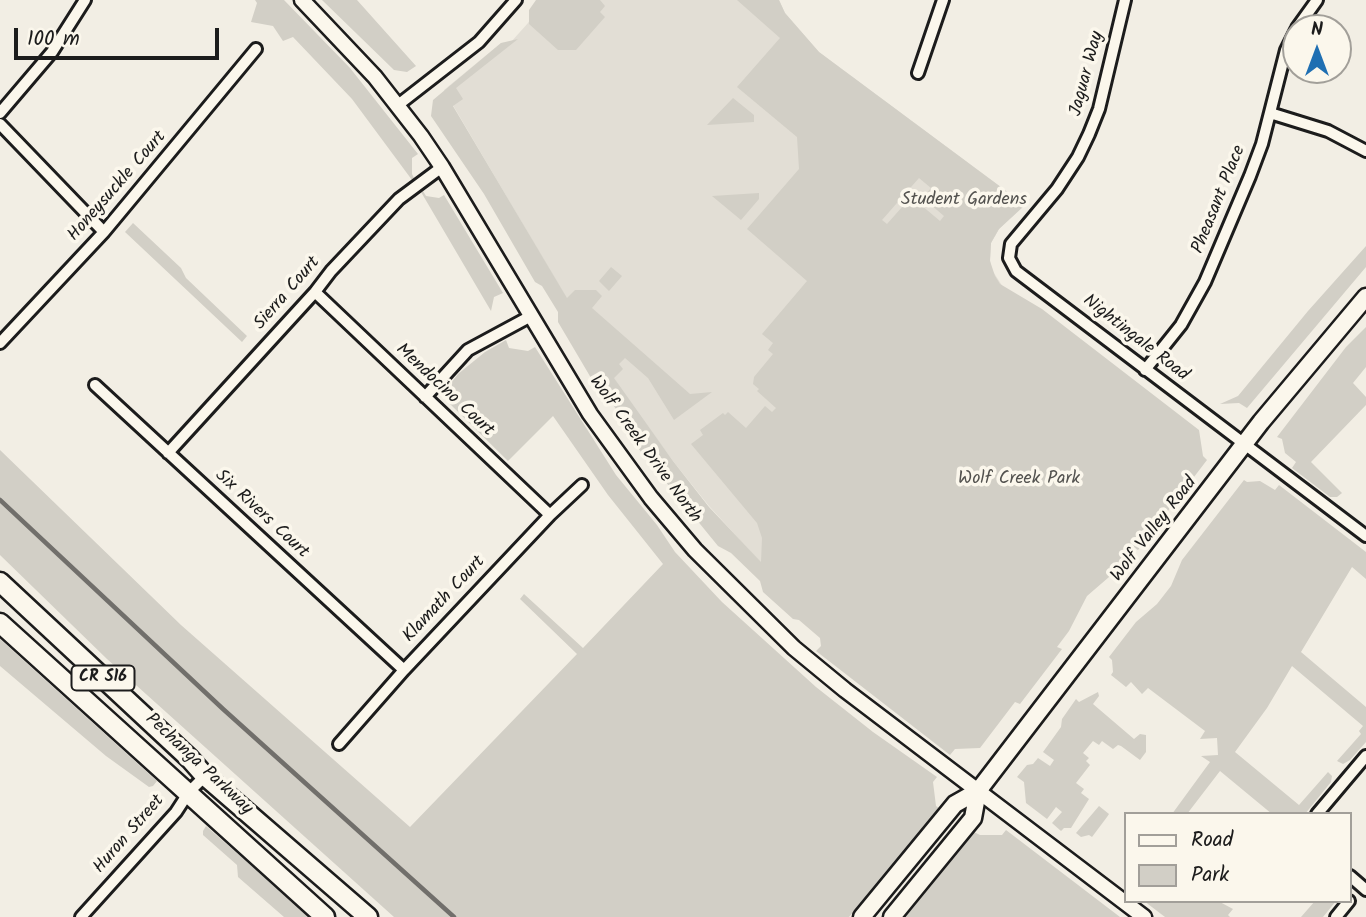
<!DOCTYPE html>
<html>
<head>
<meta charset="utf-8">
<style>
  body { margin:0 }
  #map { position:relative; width:1366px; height:917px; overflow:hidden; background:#f2eee4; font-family:Kalam,sans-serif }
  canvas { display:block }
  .legend { position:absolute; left:1124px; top:812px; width:228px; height:91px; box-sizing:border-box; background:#fbf7ec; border:2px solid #a29f99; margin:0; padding:9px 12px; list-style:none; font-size:21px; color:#1c1c1c }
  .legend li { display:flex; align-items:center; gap:14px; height:35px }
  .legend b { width:35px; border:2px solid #a29f99 }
  .north { position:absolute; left:1282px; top:14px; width:70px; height:70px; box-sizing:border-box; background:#fbf7ec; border:2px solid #a29f99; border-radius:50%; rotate:0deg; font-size:19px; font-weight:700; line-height:28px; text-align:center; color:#1c1c1c }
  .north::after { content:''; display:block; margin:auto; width:24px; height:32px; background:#1f6fb2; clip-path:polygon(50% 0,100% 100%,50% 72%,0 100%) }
  .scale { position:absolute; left:14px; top:28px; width:205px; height:32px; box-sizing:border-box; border:4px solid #1c1c1c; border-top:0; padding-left:9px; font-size:21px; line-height:24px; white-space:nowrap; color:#1c1c1c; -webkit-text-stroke:5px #fbf7ec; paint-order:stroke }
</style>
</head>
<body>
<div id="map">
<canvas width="1366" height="917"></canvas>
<ul class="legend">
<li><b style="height:9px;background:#fbf7ec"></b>Road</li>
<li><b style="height:19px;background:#d2cfc6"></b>Park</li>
</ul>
<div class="north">N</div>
<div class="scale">100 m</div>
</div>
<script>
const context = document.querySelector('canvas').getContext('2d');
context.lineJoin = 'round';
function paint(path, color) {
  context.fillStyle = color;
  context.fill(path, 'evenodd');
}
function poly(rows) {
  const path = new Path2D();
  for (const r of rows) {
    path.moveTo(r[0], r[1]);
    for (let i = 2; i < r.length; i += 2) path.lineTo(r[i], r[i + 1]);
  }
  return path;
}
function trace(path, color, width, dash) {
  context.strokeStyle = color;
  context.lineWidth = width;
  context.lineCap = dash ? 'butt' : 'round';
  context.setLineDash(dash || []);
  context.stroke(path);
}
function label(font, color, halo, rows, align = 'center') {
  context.font = font + ' Kalam,sans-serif';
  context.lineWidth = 7;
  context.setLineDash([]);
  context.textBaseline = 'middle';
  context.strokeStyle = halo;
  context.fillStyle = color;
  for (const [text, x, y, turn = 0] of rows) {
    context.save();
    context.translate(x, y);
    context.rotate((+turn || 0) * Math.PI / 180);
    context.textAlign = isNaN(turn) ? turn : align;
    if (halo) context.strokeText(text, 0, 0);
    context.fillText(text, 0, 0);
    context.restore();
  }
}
paint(poly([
  [542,0,779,0,785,13,819,52,1025,205,999,229,991,243,990,260,992,270,1003,287,777,575,760,562,709,506,673,461,621,391,444,90,501,43,511,42,528,23]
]), '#e2ded5');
paint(poly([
  [255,0,284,0,350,68,418,154,412,158,412,174,414,178,412,180,352,99,293,37,283,41,273,26,251,22,257,3],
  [322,0,357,0,416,66,407,72,394,70],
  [536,0,600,0,605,6,600,12,605,17,576,50,558,50,529,24,529,10],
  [737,0,779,0,785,13,819,52,1025,205,999,229,991,243,990,261,995,276,1000,284,1042,309,1199,430,1203,456,1207,460,1138,550,1134,547,1116,571,1087,596,1069,631,1057,647,1062,649,1020,704,1015,702,980,748,955,749,950,755,816,651,821,646,820,638,799,620,793,619,763,592,760,581,731,553,718,546,629,437,629,430,602,387,594,383,558,322,558,312,542,286,535,282,484,194,431,116,433,100,501,43,518,39,456,88,463,99,453,106,567,298,575,290,596,290,602,296,592,308,657,365,690,394,712,392,674,420,648,378,625,358,619,364,623,369,614,378,673,461,709,507,761,562,762,538,757,523,691,444,703,435,700,430,723,413,725,415,728,412,746,428,765,406,772,412,776,408,757,391,759,389,753,384,754,377,773,354,768,350,773,343,762,334,807,281,747,229,799,169,797,137,737,87,780,38],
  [919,178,931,188,923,198,944,216,940,221,921,205,919,207,914,203,909,204,905,208,903,206,887,224,882,220],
  [733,98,754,115,754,122,707,125],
  [423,191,426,196,439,198,444,195,503,293,494,297,491,311,421,192],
  [759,193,759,199,741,220,712,196],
  [133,223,181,268,186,278,247,336,242,342,125,232],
  [1366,246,1366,267,1247,408,1239,403,1220,404,1238,396,1308,311],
  [611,267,622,276,609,291,599,281],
  [1366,327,1366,367,1353,383,1366,397,1366,405,1311,462,1342,493,1337,497,1330,497,1292,468,1296,462,1285,453,1282,439,1277,437,1346,347],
  [506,340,509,348,528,351,535,347,616,475,657,525,675,552,722,602,816,687,873,732,937,777,933,782,936,806,940,809,849,917,394,917,107,659,0,555,0,450,181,625,410,827,577,654,520,599,524,594,583,648,663,564,608,495,553,416,508,461,450,404,456,399,455,388,448,387,458,374,485,352],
  [1244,480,1247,482,1260,481,1275,490,1279,485,1366,552,1366,579,1352,567,1301,652,1366,707,1366,742,1350,760,1343,764,1337,761,1361,734,1359,731,1363,726,1292,666,1267,708,1235,752,1299,805,1328,772,1332,776,1331,782,1305,814,1272,814,1220,771,1187,814,1172,814,1210,762,1201,756,1218,755,1217,738,1200,739,1205,731,1148,688,1142,694,1131,682,1126,687,1111,675,1113,672,1112,660,1109,657,1136,622,1157,604,1171,586,1182,560],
  [0,639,157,781,153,786,149,787,106,756,0,666],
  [1098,692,1099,696,1093,704,1134,739,1140,734,1146,735,1146,752,1140,760,1121,746,1118,745,1113,749,1102,741,1099,745,1093,741,1083,753,1089,758,1086,761,1090,765,1076,783,1084,789,1081,793,1089,799,1071,828,1064,828,1061,831,1052,823,1062,812,1056,807,1047,819,1026,803,1024,782,1017,777,1027,765,1033,764,1038,758,1050,766,1054,760,1043,752,1061,727,1062,719,1076,699,1079,702],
  [1099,806,1109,814,1107,817,1092,837,1089,835,1081,837,1076,833],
  [206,826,310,917,284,917,238,877,237,865,203,835,203,831],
  [1006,830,1120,917,905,917,974,832,980,835,1002,835],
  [1144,901,1218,901,1233,909,1228,915,1230,917,1165,917],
  [1315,901,1336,901,1323,917,1301,917]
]), '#d2cfc6');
trace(poly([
  [0,500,223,709,454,917]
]), '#716f6b', 4.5);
const minor = poly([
  [1125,0,1099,109,1089,134,1078,157,1057,189,1011,244,1009,258,1016,271,1366,536],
  [1297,28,1317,0],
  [918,73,943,0],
  [398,105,479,42,516,0],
  [0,113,52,52,85,0],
  [1270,113,1328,131,1366,151],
  [0,124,104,232],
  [315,292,550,515],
  [0,343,104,232,256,49],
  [1145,370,1181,325,1205,282,1250,176,1262,144,1286,50,1296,30],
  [95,385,404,670],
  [425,397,468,350,531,316],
  [168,453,315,292,331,271,399,199,442,167],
  [339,744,404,670,550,515,582,485],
  [1317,814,1366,756],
  [1350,876,1366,890],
  [81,917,176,812,189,792,205,776],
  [1336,917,1349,901]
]);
const tertiary = poly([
  [302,0,375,77,421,136,442,167,590,414,651,498,695,550,794,648,845,690,1144,917]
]);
const secondary = poly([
  [862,917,955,804,978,791,1261,422,1366,297],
  [892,917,973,818,978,791]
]);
const primary = poly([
  [0,582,190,759,205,776,368,917],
  [0,623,325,917]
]);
trace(minor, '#1c1c1c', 16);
trace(tertiary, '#1c1c1c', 19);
trace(secondary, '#1c1c1c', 21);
trace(primary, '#1c1c1c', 23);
trace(minor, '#fbf7ec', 10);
trace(tertiary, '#fbf7ec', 14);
trace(secondary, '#fbf7ec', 16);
trace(primary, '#fbf7ec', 18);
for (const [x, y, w] of [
  [103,678,63]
]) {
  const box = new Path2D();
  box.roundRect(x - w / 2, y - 12.5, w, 25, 5);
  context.fillStyle = '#fbf7ec';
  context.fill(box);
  trace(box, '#1c1c1c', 2);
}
label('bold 16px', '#1c1c1c', null, [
  ["CR S16",103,678]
]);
label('18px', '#1c1c1c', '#fbf7ec', [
  ["Jaguar Way",1088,74,-75],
  ["Honeysuckle Court",118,187,-49],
  ["Pheasant Place",1220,200,-68],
  ["Sierra Court",288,294,-49],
  ["Nightingale Road",1135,339,38],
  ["Mendocino Court",444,391,43],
  ["Wolf Creek Drive North",644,450,54],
  ["Six Rivers Court",261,515,43],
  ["Wolf Valley Road",1155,530,-52],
  ["Klamath Court",445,600,-47],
  ["Pechanga Parkway",198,765,43],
  ["Huron Street",130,835,-49]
]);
label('18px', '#53524f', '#fbf7ec', [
  ["Student Gardens",964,201],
  ["Wolf Creek Park",1019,480]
]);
</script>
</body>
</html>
